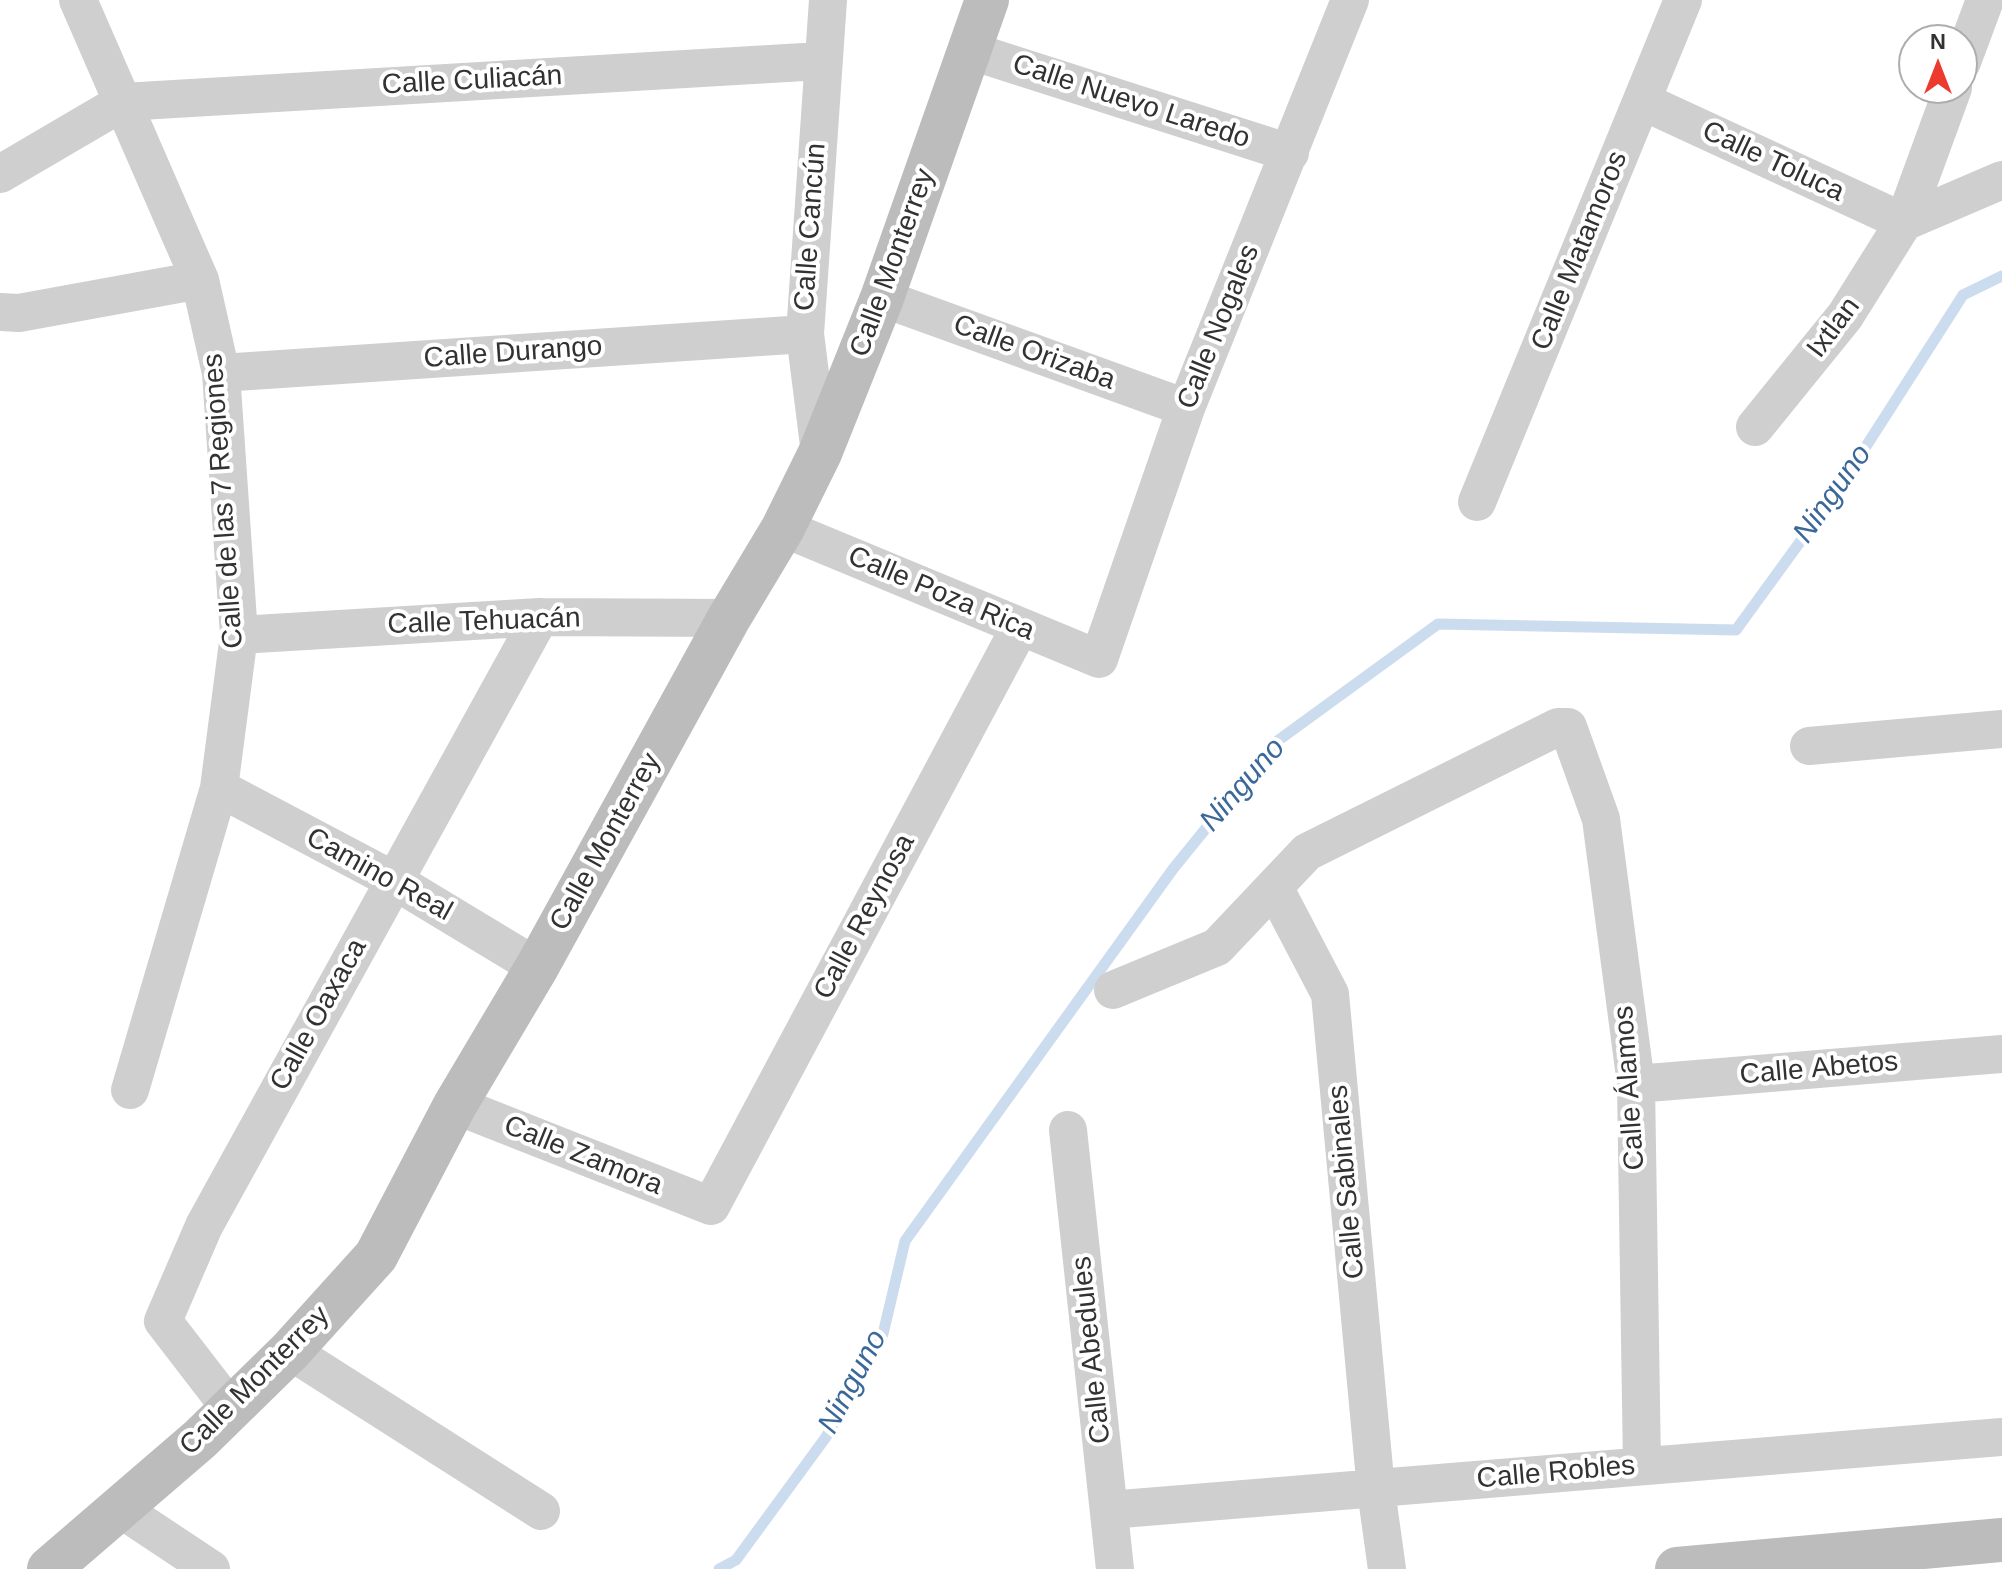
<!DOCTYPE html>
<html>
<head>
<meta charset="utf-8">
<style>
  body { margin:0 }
  #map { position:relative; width:2002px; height:1569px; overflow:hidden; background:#fff; font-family:Arial,sans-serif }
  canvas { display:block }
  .north { position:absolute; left:1898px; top:24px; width:80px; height:80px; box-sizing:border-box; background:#fff; border:2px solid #adadad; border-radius:50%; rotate:0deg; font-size:22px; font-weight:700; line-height:32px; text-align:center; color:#323232 }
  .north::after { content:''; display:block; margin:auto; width:28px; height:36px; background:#ed3a2f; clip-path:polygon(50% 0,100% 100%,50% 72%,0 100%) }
</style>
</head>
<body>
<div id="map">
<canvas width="2002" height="1569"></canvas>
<div class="north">N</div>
</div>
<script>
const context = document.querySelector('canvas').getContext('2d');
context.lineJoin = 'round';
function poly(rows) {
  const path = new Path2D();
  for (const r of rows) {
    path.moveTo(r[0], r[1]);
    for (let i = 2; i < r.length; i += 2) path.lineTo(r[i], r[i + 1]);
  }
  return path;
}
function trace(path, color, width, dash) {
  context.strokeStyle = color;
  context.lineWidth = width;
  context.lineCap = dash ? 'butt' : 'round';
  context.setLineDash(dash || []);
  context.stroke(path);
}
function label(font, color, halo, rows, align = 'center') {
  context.font = font + ' Arial,sans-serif';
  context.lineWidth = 8;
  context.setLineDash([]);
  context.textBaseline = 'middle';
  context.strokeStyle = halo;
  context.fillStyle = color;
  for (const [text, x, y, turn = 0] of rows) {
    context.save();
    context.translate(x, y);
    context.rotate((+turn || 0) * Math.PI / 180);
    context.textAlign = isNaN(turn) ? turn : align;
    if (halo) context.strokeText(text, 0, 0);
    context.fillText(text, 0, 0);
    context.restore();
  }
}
trace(poly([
  [719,1569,736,1560,826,1437,883,1334,905,1241,1173,869,1276,742,1438,624,1736,630,1840,487,1963,295,2002,276]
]), '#ccdcef', 11);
trace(poly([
  [78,0,200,280,221,373,239,635,219,788,130,1090],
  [971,51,1290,153],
  [1962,62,1985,0],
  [1642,101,1904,222],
  [0,174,123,102,821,61],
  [1904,222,2002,180],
  [882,298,1186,408],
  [0,312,19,313,200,280],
  [221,373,805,334],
  [1755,427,1845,316,1904,222,1953,88],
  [820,453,805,334,828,0],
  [1477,502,1683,0],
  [783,528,1099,659,1186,408,1350,0],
  [239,635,540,617,729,618],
  [1809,746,2002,729],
  [219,788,393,880,537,967],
  [1274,887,1330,994,1376,1490,1387,1569],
  [1113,990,1217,947,1307,852,1558,727,1568,727,1601,819,1636,1084,1642,1466],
  [1636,1084,2002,1054],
  [455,1105,711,1206,1020,627],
  [1068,1130,1115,1569],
  [290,1351,541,1511],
  [230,1408,163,1321,204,1226,540,617],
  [119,1508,211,1569],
  [1109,1510,2002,1437]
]), '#cfcfcf', 38);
trace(poly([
  [49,1569,200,1439,290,1351,376,1256,455,1105,537,967,729,618,783,528,820,453,882,298,987,0],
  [1677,1569,2002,1540]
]), '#bcbcbc', 44);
label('28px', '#323232', '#fff', [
  ["Calle Culiacán",472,81,-3],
  ["Calle Nuevo Laredo",1131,102,18],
  ["Calle Toluca",1773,162,25],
  ["Calle Cancún",811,227,-86],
  ["Calle Matamoros",1580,251,-68],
  ["Calle Monterrey",893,263,-70],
  ["Calle Nogales",1219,327,-68],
  ["Ixtlan",1834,328,-53],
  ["Calle Durango",513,353,-4],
  ["Calle Orizaba",1034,353,20],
  ["Calle de las 7 Regiones",224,501,-94],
  ["Calle Poza Rica",941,594,23],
  ["Calle Tehuacán",484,622,-2],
  ["Calle Monterrey",606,842,-61],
  ["Camino Real",379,875,29],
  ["Calle Reynosa",865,917,-62],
  ["Calle Oaxaca",319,1015,-61],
  ["Calle Abetos",1819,1069,-5],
  ["Calle Álamos",1630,1088,-94],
  ["Calle Zamora",583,1156,22],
  ["Calle Sabinales",1347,1182,-95],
  ["Calle Abedules",1092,1350,-96],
  ["Calle Monterrey",255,1381,-45],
  ["Calle Robles",1556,1473,-5]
]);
label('italic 30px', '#3a6899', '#fff', [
  ["Ninguno",1833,494,-55],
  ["Ninguno",1243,785,-49],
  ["Ninguno",853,1382,-62]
]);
</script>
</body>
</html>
